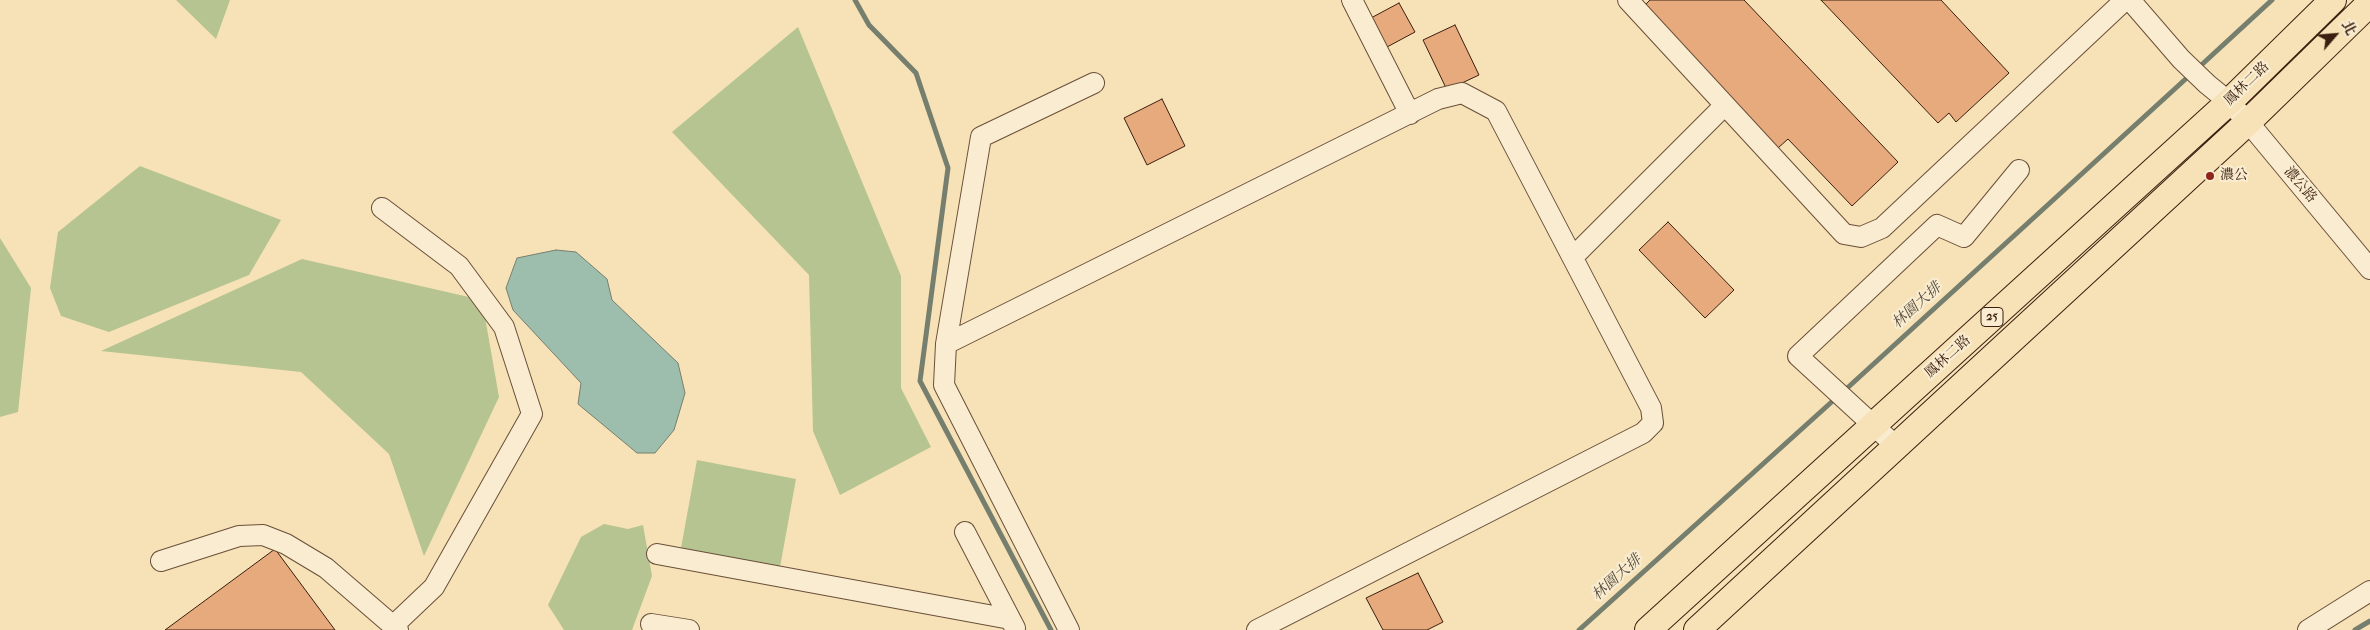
<!DOCTYPE html>
<html>
<head>
<meta charset="utf-8">
<style>
  body { margin:0 }
  #map { position:relative; width:2370px; height:630px; overflow:hidden; background:#f6e2b6; font-family:"IM FELL French Canon","Noto Serif TC",serif }
  canvas { display:block }
  .north { position:absolute; left:2310px; top:10px; width:50px; height:50px; -webkit-text-stroke:4px #f9ecd0; paint-order:stroke; rotate:63deg; font-size:14px; font-weight:700; line-height:20px; text-align:center; color:#3b1e0f }
  .north::after { content:''; display:block; margin:auto; width:18px; height:22px; background:#3b1e0f; clip-path:polygon(50% 0,100% 100%,50% 72%,0 100%) }
</style>
</head>
<body>
<div id="map">
<canvas width="2370" height="630"></canvas>
<div class="north">北</div>
</div>
<script>
const context = document.querySelector('canvas').getContext('2d');
context.lineJoin = 'round';
function paint(path, color) {
  context.fillStyle = color;
  context.fill(path, 'evenodd');
}
function poly(rows) {
  const path = new Path2D();
  for (const r of rows) {
    path.moveTo(r[0], r[1]);
    for (let i = 2; i < r.length; i += 2) path.lineTo(r[i], r[i + 1]);
  }
  return path;
}
function trace(path, color, width, dash) {
  context.strokeStyle = color;
  context.lineWidth = width;
  context.lineCap = dash ? 'butt' : 'round';
  context.setLineDash(dash || []);
  context.stroke(path);
}
function label(font, color, halo, rows, align = 'center') {
  context.font = font + ' "IM FELL French Canon","Noto Serif TC",serif';
  context.lineWidth = 4.5;
  context.setLineDash([]);
  context.textBaseline = 'middle';
  context.strokeStyle = halo;
  context.fillStyle = color;
  for (const [text, x, y, turn = 0] of rows) {
    context.save();
    context.translate(x, y);
    context.rotate((+turn || 0) * Math.PI / 180);
    context.textAlign = isNaN(turn) ? turn : align;
    if (halo) context.strokeText(text, 0, 0);
    context.fillText(text, 0, 0);
    context.restore();
  }
}
paint(poly([
  [176,0,230,0,216,39],
  [798,27,901,276,901,388,931,447,840,495,813,431,809,275,672,132],
  [140,166,281,220,249,275,109,332,61,316,50,288,58,232],
  [0,238,31,288,18,412,0,417],
  [302,259,482,300,499,397,424,556,389,454,301,372,101,351],
  [697,460,796,479,780,567,681,548],
  [604,524,628,529,643,525,652,576,632,630,564,630,548,605,581,537]
]), '#b6c492');
const water = poly([
  [556,250,576,252,607,279,612,300,678,363,685,393,674,430,655,453,637,453,578,404,581,383,513,310,506,288,517,258,556,250]
]);
paint(water, '#9dbead');
trace(water, '#767e6e', 1);
trace(poly([
  [855,0,869,25,916,73,948,168,920,381,1051,630],
  [2197,69,2272,0],
  [1844,391,2190,75],
  [1579,630,1836,398],
  [2355,630,2370,621]
]), '#767e6e', 5);
const building = poly([
  [1650,0,1744,0,1898,162,1852,206,1788,139,1778,148,1643,7,1650,0],
  [1821,0,1941,0,2009,73,1956,122,1949,113,1938,123,1821,0],
  [1399,3,1415,32,1387,47,1371,18,1399,3],
  [1455,25,1479,75,1447,90,1423,40,1455,25],
  [1162,99,1185,146,1147,165,1124,118,1162,99],
  [1668,222,1734,290,1705,318,1639,250,1668,222],
  [275,549,335,630,165,630,275,549],
  [1418,573,1443,622,1427,630,1383,630,1366,598,1418,573]
]);
paint(building, '#e7aa7d');
trace(building, '#3b1e0f', 1);
const minor = poly([
  [1352,0,1410,114],
  [1628,0,1844,234,1861,237,1882,228,2125,0],
  [2130,0,2181,59,2207,84,2229,102,2248,122,2370,269],
  [382,208,459,266,504,327,532,414,434,587,394,625],
  [1573,257,1725,105],
  [946,344,1438,99,1462,93,1496,111,1651,408,1653,423,1643,433,1257,630],
  [1897,447,1798,356,1937,225,1964,237,2019,170],
  [965,532,1015,628],
  [657,554,1010,619],
  [161,561,239,536,263,535,286,544,326,568,398,630],
  [651,624,689,630],
  [1069,630,944,385,946,344,981,137,1094,83],
  [2308,630,2370,591]
]);
const major = poly([
  [1648,630,2229,102,2333,0],
  [1697,630,2248,122,2370,3]
]);
trace(minor, '#6a4f39', 22);
trace(major, '#3b1e0f', 28);
trace(minor, '#f9ecd0', 20);
trace(major, '#f6e2b6', 26);
for (const [x, y, r, color] of [
  [2210,176,5,"#8f2418"]
]) {
  const dot = new Path2D();
  dot.arc(x, y, r, 0, 2 * Math.PI);
  context.fillStyle = color;
  context.fill(dot);
  trace(dot, '#f9ecd0', 2);
}
for (const [x, y, w] of [
  [1992,317,22]
]) {
  const box = new Path2D();
  box.roundRect(x - w / 2, y - 9.5, w, 19, 4);
  context.fillStyle = '#f9ecd0';
  context.fill(box);
  trace(box, '#3b1e0f', 1);
}
label('bold 12px', '#3b1e0f', null, [
  ["25",1992,317]
]);
label('14px', '#3b1e0f', '#f9ecd0', [
  ["鳳林二路",2247,84,-44],
  ["濃公路",2300,185,50],
  ["鳳林二路",1948,357,-42]
]);
label('14px', '#3b1e0f', '#f9ecd0', [
  ["濃公",2220,176]
], 'left');
label('italic 15px', '#584e3e', '#f9ecd0', [
  ["林園大排",1917,306,-42],
  ["林園大排",1617,578,-42]
]);
</script>
</body>
</html>
